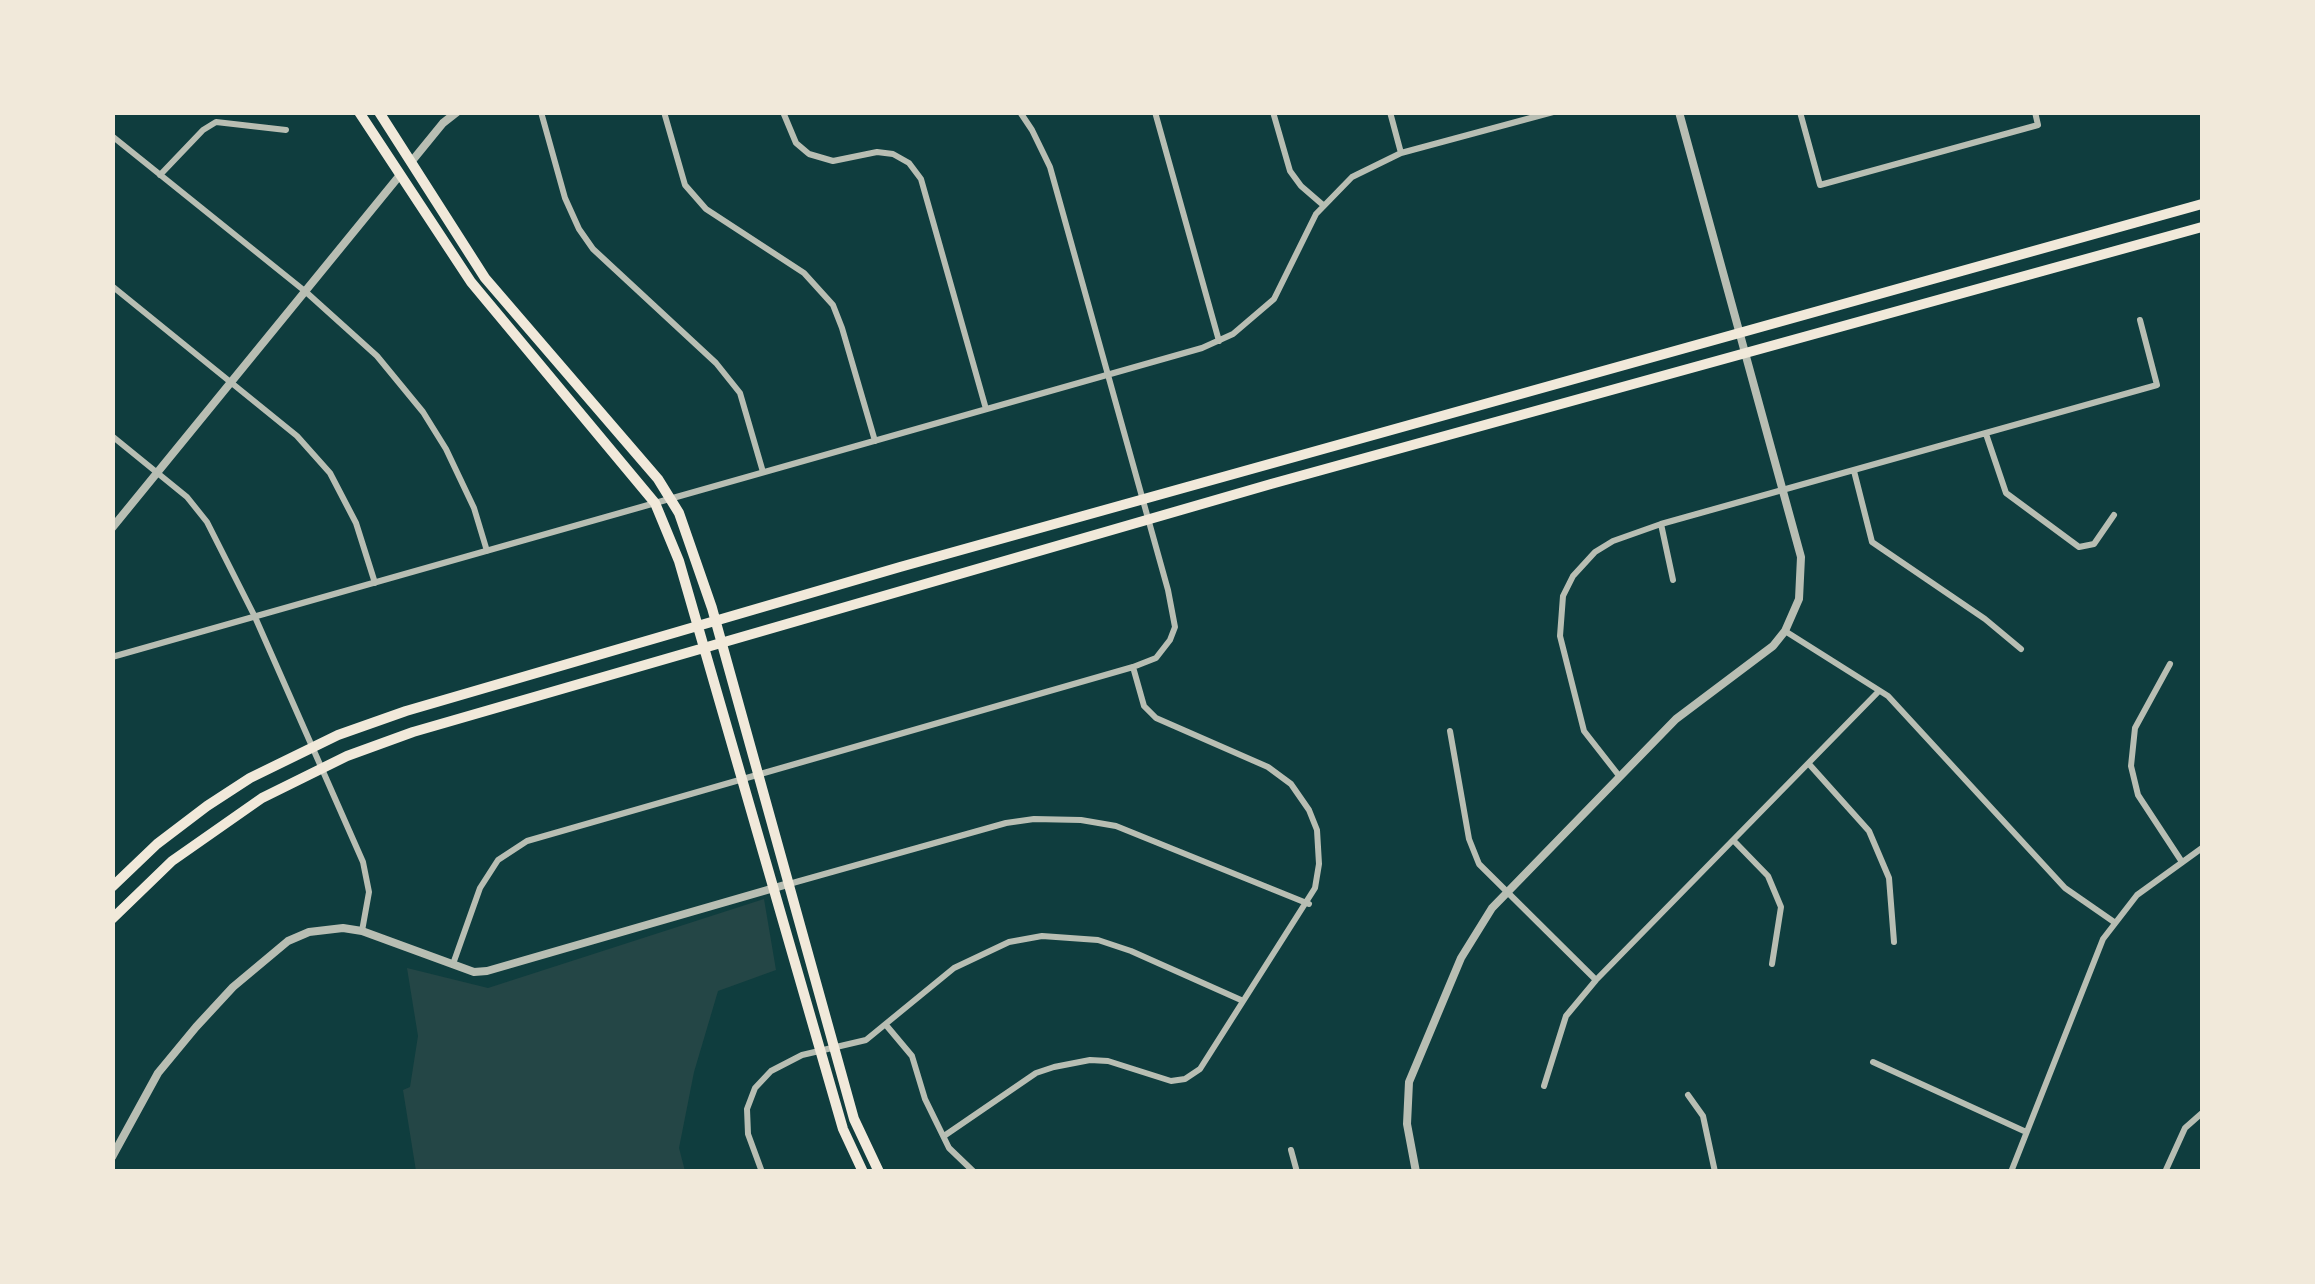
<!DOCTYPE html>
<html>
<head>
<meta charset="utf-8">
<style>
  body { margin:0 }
  #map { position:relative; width:2315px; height:1284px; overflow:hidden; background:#0f3d3e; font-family:"PT Sans Narrow",sans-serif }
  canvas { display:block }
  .frame { position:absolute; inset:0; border:115px solid #f1e9da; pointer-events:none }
</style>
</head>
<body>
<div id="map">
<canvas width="2315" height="1284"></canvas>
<div class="frame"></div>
</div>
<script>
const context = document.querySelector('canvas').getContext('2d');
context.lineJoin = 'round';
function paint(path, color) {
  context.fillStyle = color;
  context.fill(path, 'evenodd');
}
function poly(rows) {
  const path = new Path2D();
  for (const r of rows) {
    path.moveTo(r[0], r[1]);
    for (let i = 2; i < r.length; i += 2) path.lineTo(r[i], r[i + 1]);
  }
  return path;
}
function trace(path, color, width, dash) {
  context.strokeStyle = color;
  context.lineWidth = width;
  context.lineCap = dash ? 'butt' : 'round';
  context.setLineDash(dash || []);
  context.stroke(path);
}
paint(poly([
  [764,899,776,970,718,991,694,1072,679,1148,685,1171,416,1171,403,1090,410,1087,418,1036,407,968,488,988]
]), '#244646');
trace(poly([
  [541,112,565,198,579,229,593,249,716,363,740,393,763,472],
  [664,112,685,185,706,209,804,273,833,305,842,328,875,441],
  [783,112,796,143,809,154,833,161,877,152,893,154,909,163,921,179,986,409],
  [1155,112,1219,341],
  [1273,112,1290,171,1301,186,1323,205],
  [1390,112,1401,153],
  [1800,112,1820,185,2038,125,2035,112],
  [112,136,306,292,377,356,423,412,446,449,474,508,487,551],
  [160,175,203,130,216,122,286,130],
  [112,286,297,436,330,473,356,523,375,583],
  [1986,434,2006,493,2079,547,2094,544,2114,515],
  [112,436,187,497,207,522,255,617,363,862,369,892,362,931],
  [1854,471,1872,542,1985,619,2021,649],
  [1661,524,1673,580],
  [1785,631,1888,696,2065,888,2114,922],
  [112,657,1202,348,1233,334,1274,299,1316,214,1352,177,1401,153,1553,112],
  [2170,664,2135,728,2131,766,2138,795,2182,862],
  [1450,731,1469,839,1479,864,1596,980],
  [1809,764,1869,831,1889,878,1894,942],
  [1620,777,1584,731,1560,636,1563,596,1573,576,1595,552,1613,541,1661,524,2157,385,2140,320],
  [1734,841,1768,876,1781,907,1772,964],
  [789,884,1006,823,1034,819,1081,820,1116,826,1309,904],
  [453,964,480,888,498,860,527,841,1133,667,1156,658,1170,640,1175,627,1168,590,1050,167,1032,130,1020,112],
  [886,1025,912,1056,925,1099,949,1148,974,1172],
  [1873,1062,2024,1131],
  [1544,1086,1566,1016,1596,980,1879,691],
  [1688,1095,1703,1116,1715,1172],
  [944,1136,1036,1073,1054,1067,1090,1060,1108,1061,1171,1081,1185,1079,1200,1069,1315,888,1319,864,1317,830,1309,810,1291,784,1268,767,1156,718,1144,706,1133,667],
  [1291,1150,1297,1172],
  [762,1172,748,1134,747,1109,755,1088,771,1071,802,1055,866,1040,954,968,1009,942,1042,936,1098,940,1131,951,1241,1000],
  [2011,1172,2103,939,2137,895,2202,848],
  [2165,1172,2185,1128,2202,1113]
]), '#b8beb3', 6);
trace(poly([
  [412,161,443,123,457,112],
  [112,528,400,175],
  [112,1157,158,1073,196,1027,233,987,288,941,309,932,343,928,362,931,474,972,487,971,788,884],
  [1416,1172,1407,1124,1409,1082,1461,958,1492,908,1676,719,1773,646,1785,631,1799,599,1801,557,1679,112]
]), '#b8beb3', 8);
trace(poly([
  [359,112,471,282,655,503,679,561,843,1129,863,1172],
  [379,112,485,278,658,479,679,513,712,608,854,1119,879,1172],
  [112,887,157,844,207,806,250,778,338,735,406,711,900,567,2202,204],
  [112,919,172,861,262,798,347,756,413,732,1271,484,2202,227]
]), '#f1e9da', 10);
</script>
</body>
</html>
